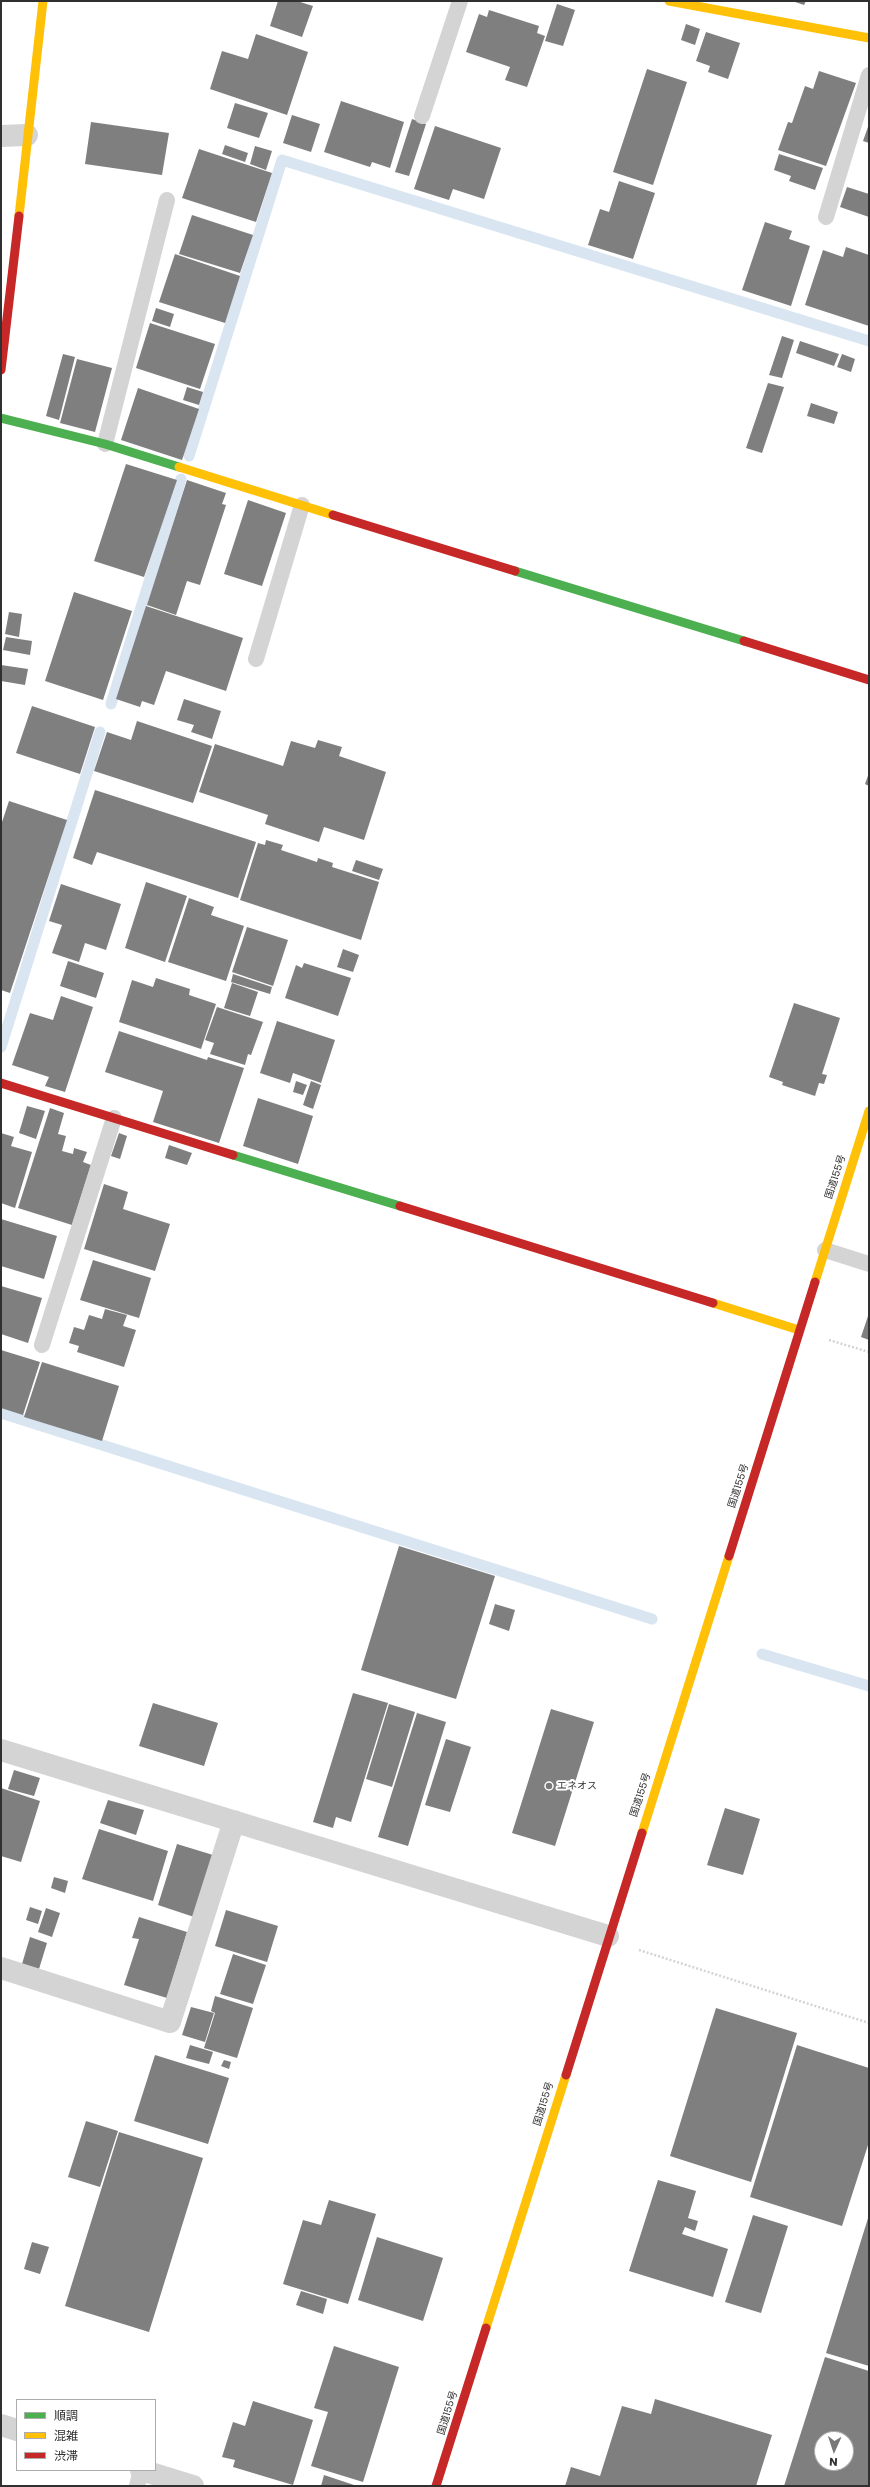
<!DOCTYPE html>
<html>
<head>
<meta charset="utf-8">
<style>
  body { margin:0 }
  #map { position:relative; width:870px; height:2487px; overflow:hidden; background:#fff; font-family:Poppins,"Noto Sans JP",sans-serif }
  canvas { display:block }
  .frame { position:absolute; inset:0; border:2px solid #303030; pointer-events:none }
  .legend { position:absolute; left:16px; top:2399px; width:140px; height:72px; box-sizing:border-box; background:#fff; border:1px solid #acacac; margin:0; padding:5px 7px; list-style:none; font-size:12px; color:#303030 }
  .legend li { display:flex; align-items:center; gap:8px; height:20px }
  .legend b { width:20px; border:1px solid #acacac }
  .north { position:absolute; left:814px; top:2431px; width:40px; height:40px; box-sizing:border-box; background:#fff; border:1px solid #acacac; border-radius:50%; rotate:183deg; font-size:11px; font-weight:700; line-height:16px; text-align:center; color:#303030 }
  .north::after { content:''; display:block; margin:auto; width:14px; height:18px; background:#787878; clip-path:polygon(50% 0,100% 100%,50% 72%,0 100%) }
</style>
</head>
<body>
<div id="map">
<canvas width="870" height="2487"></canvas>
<div class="frame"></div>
<ul class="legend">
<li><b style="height:5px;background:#4caf50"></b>順調</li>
<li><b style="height:5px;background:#ffc107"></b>混雑</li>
<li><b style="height:5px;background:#c62828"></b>渋滞</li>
</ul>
<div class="north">N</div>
</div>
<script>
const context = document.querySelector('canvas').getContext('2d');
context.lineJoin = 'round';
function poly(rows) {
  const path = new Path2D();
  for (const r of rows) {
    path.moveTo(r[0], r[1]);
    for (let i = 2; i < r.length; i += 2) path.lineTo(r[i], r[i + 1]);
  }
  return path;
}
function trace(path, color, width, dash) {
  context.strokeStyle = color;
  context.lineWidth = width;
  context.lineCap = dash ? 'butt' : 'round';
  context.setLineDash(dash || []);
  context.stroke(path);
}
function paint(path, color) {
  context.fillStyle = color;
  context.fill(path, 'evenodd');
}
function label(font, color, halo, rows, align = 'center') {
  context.font = font + ' Poppins,"Noto Sans JP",sans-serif';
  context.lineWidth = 4;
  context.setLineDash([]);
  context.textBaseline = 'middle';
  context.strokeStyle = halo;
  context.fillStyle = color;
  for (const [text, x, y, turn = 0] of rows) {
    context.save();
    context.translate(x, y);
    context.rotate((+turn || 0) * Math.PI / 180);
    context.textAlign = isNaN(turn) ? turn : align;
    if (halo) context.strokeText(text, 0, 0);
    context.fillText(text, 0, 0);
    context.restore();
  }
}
trace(poly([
  [189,456,282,160,869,341],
  [111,704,181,479],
  [1,1047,100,732],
  [1,1413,652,1619],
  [762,1654,869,1686]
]), '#dae5f2', 11);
paint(poly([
  [278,1,297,1,313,6,302,37,270,26],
  [792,1,806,1,804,5],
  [557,4,575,10,563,46,545,41],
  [489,10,539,26,537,33,545,36,527,87,505,80,510,67,466,52,479,14,487,17],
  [686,24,700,29,695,45,681,40],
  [706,32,740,43,728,79,708,72,710,66,696,61],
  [256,34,308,52,287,115,210,89,222,51,248,59],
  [647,69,687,82,653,185,613,172],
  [819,71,856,83,826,166,778,150,788,122,792,123,805,86,813,89],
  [341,101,404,122,390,168,372,162,370,167,324,152],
  [235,103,268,113,259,138,227,128],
  [292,115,320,124,311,152,283,143],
  [412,119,426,124,409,176,395,172],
  [91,122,169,133,162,175,85,164],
  [869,124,869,143,863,141],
  [435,126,501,148,484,199,453,189,449,200,414,189],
  [225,145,248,153,245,162,222,154],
  [255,146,272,151,266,170,250,164],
  [199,149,272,173,256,222,182,198],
  [779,154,823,168,815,190,789,181,791,176,774,170],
  [619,181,655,193,633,259,588,245,600,209,609,212],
  [847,187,869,194,869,217,840,207],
  [192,215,253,235,240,273,179,254],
  [765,222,792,231,789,239,810,246,791,306,742,290],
  [846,247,869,255,869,326,805,305,823,250,843,257],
  [175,254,240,276,225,323,159,302],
  [156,308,174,314,170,327,152,321],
  [150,323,215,344,200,389,136,368],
  [782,336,794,340,782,378,769,375],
  [800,341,839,354,834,366,796,353],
  [63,354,75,357,59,420,46,416],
  [842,354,855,359,851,372,837,367],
  [77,359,112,368,95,432,60,423],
  [768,383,784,387,762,453,746,448],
  [187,387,203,392,199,405,183,400],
  [138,388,199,409,182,460,121,440],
  [811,403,838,412,834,424,807,416],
  [126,464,177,480,144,577,94,561],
  [187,480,226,493,222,504,226,505,200,585,187,581,176,615,147,605],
  [248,500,286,513,262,586,224,574],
  [74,592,132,611,103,700,45,681],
  [146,606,243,638,226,691,166,671,154,705,142,701,140,707,116,699],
  [9,612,22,614,19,637,5,634],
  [6,637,32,641,30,655,3,650],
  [1,665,28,669,25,685,1,681],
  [184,699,221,711,212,739,191,732,194,725,177,720],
  [32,706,95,727,80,774,16,753],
  [137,721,212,746,193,803,94,771,107,732,131,740],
  [318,740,342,747,339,756,386,772,364,840,324,827,319,842,265,824,268,815,199,792,215,744,283,766,291,741,315,748],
  [869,773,869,786,865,784],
  [95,790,256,842,238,898,97,852,92,865,73,858],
  [9,801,67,820,10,993,1,990,1,825],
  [266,840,283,845,281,850,317,862,318,858,333,863,332,867,379,882,361,940,240,900,258,843,265,845],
  [356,860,383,869,379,880,352,871],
  [146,882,187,896,165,962,125,948],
  [61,884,121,904,106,950,85,943,79,962,52,953,62,925,49,921],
  [189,898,214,907,211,915,244,926,226,981,168,962],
  [247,927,288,940,273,986,232,972],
  [343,949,359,955,353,972,337,967],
  [68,961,104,973,96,998,60,986],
  [304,963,351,978,338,1016,285,998,296,965,302,968],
  [233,974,272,987,270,994,231,982],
  [156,978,190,989,189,995,216,1004,201,1049,119,1022,132,980,153,987],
  [232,983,258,992,250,1016,224,1008],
  [61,996,93,1007,65,1092,45,1086,49,1077,12,1065,30,1013,53,1020],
  [794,1003,840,1018,822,1074,827,1075,824,1084,819,1083,815,1096,782,1085,783,1082,769,1077],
  [217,1007,263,1022,251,1055,248,1054,245,1065,210,1054,214,1043,205,1040],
  [277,1021,335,1040,321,1083,293,1073,290,1083,260,1073],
  [119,1031,207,1060,208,1057,244,1068,219,1143,153,1122,163,1091,105,1072],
  [296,1081,307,1085,303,1095,293,1092],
  [311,1081,321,1085,313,1109,303,1105],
  [258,1098,313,1116,298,1164,243,1146],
  [27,1106,45,1111,36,1139,19,1133],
  [50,1108,64,1113,58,1134,66,1136,62,1151,73,1154,74,1148,87,1152,83,1162,91,1165,72,1225,18,1208],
  [1,1133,14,1137,11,1146,32,1152,15,1208,1,1203],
  [119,1133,127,1136,120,1159,111,1156],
  [169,1145,192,1153,187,1165,165,1158],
  [104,1184,128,1192,123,1209,170,1224,155,1271,84,1249],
  [1,1219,57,1236,44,1279,1,1266],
  [93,1260,151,1278,139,1318,80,1300],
  [1,1286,42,1298,28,1343,1,1334],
  [105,1309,127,1315,123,1326,136,1330,124,1367,77,1352,79,1346,69,1343,74,1327,84,1330,89,1315,102,1319],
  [869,1313,869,1340,861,1337],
  [1,1350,40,1362,23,1415,1,1408],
  [42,1362,119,1386,102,1441,24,1417],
  [399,1546,495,1576,456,1699,361,1670],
  [495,1604,515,1610,509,1631,489,1624],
  [353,1693,388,1703,351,1822,336,1817,333,1828,313,1822],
  [153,1703,218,1723,204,1766,139,1746],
  [389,1704,415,1712,392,1787,366,1779],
  [551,1709,594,1722,555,1846,512,1833],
  [417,1713,446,1722,408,1846,378,1837],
  [446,1739,471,1747,450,1812,425,1805],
  [14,1770,40,1778,34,1796,8,1789],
  [1,1788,40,1801,21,1862,1,1856],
  [108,1800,144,1810,136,1835,100,1823],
  [725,1808,760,1819,743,1875,707,1865],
  [99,1829,168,1851,153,1901,82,1879],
  [177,1844,213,1855,194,1917,158,1905],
  [54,1877,68,1881,65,1893,51,1888],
  [30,1907,42,1911,38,1924,26,1920],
  [46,1908,60,1913,52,1937,38,1932],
  [226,1910,278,1926,267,1962,215,1946],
  [139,1917,187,1932,167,1998,124,1985,139,1939,132,1938],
  [30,1937,47,1943,39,1969,22,1964],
  [233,1954,266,1965,253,2004,220,1994],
  [215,1996,253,2008,237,2058,204,2048,215,2013,211,2011],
  [191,2007,214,2013,205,2042,182,2035],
  [716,2008,797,2033,751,2182,670,2156],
  [190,2045,213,2052,209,2064,186,2058],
  [797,2045,869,2068,869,2142,842,2226,750,2197],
  [155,2055,229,2078,208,2144,134,2121],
  [224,2060,231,2062,229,2069,221,2066],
  [86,2121,118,2131,100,2187,68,2177],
  [119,2132,203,2158,149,2332,65,2306],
  [658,2180,696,2191,688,2218,698,2221,695,2231,685,2227,682,2234,728,2249,713,2297,629,2271],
  [329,2200,376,2214,348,2304,283,2284,303,2220,321,2225],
  [753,2215,788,2226,761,2313,725,2302],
  [869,2215,869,2366,826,2353],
  [377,2237,443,2258,423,2321,358,2300],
  [32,2242,49,2247,40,2274,24,2269],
  [301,2291,327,2299,323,2314,296,2305],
  [334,2346,399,2367,363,2482,311,2466,328,2412,314,2408],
  [825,2357,869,2371,869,2486,784,2486],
  [822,2439,846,2439,846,2463,822,2463],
  [655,2399,772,2435,756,2486,565,2486,571,2467,600,2476,622,2406,651,2414],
  [253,2401,313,2420,293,2485,233,2467,235,2460,222,2457,233,2422,245,2426],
  [324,2475,357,2486,321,2486]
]), '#7f7f7f');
trace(poly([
  [829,1340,869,1352],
  [639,1950,869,2023]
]), '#d4d4d4', 2.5, [2, 2]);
trace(poly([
  [422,116,460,1],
  [826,217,869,75],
  [105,444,167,200],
  [256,659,302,505],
  [825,1250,869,1264],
  [42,1345,114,1118],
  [137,2486,141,2470]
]), '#d4d4d4', 16);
trace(poly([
  [1,136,27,135],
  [1,1750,608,1936],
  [1,1968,170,2022,234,1821],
  [1,2425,17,2430],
  [141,2470,193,2486]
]), '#d4d4d4', 22);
trace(poly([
  [1,418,105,444,179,467],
  [515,571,744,641],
  [233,1155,400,1206]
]), '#4caf50', 9);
trace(poly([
  [669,1,869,38],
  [19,216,43,1],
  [179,467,333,515],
  [815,1282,869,1111],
  [713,1303,799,1330],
  [642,1833,729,1556],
  [486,2328,566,2075]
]), '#ffc107', 9);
trace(poly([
  [1,370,19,216],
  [333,515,515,571],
  [744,641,869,680],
  [1,1083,233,1155],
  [400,1206,713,1303],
  [729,1556,815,1282],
  [566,2075,642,1833],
  [436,2486,486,2328]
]), '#c62828', 9);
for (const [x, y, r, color] of [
  [549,1786,4,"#787878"]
]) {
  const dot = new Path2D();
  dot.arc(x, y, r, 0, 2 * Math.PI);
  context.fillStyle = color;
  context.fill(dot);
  trace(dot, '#fff', 1.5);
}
label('10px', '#303030', '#fff', [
  ["国道155号",836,1177,-72],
  ["国道155号",739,1486,-72],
  ["国道155号",641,1795,-72],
  ["国道155号",544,2104,-73],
  ["国道155号",448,2413,-73]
]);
label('10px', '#303030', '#fff', [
  ["エネオス",557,1786]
], 'left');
</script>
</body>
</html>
